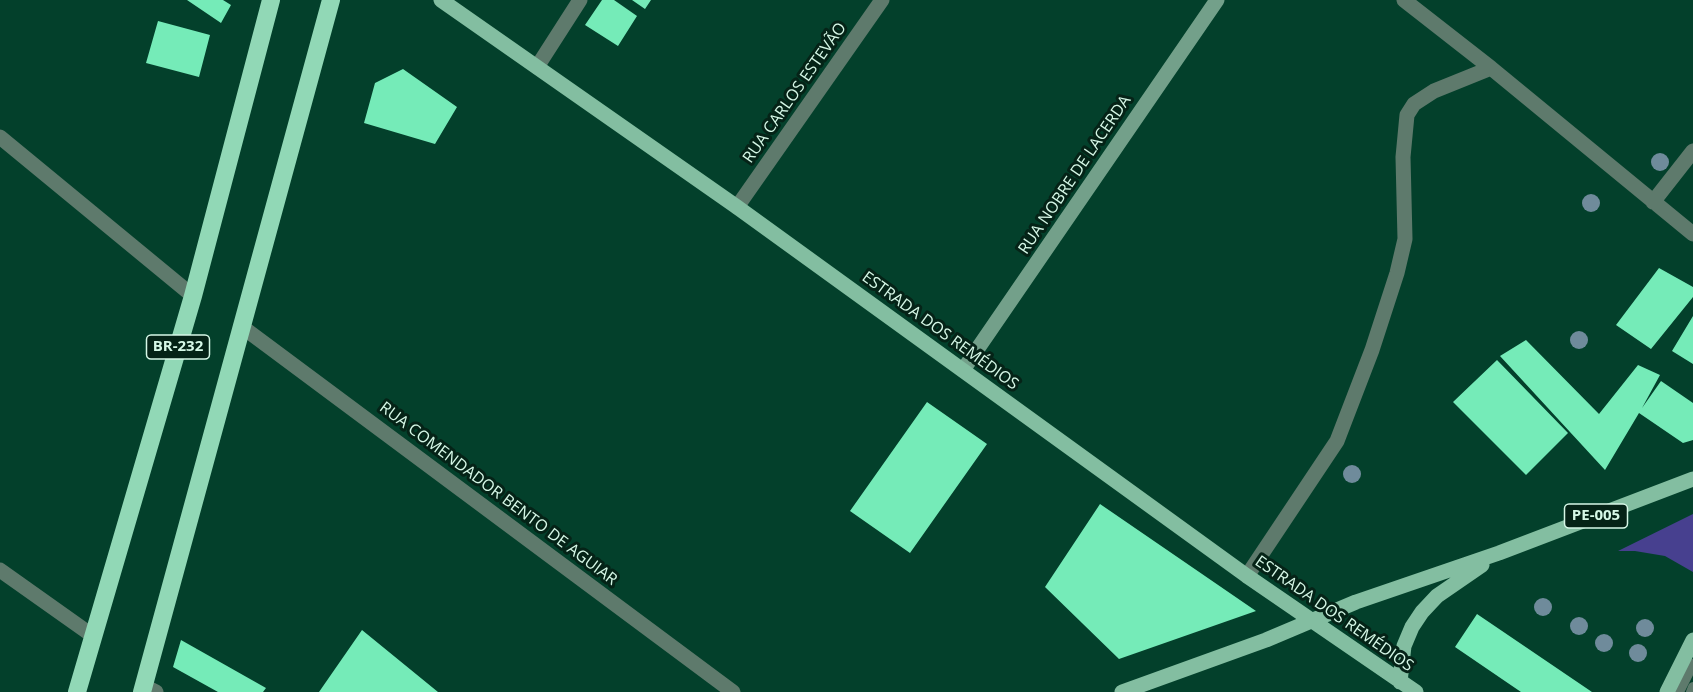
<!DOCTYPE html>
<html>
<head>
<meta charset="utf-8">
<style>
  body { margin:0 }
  canvas { display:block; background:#03402b }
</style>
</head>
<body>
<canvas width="1693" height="692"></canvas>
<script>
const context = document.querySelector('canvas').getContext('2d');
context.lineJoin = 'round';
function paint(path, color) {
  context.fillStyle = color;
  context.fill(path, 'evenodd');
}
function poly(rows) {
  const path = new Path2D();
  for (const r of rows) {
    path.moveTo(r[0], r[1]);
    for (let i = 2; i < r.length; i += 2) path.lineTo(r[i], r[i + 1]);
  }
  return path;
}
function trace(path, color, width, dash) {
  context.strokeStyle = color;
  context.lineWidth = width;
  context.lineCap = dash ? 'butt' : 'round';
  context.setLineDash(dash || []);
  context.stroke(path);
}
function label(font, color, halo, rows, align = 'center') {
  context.font = font + ' "Open Sans",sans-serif';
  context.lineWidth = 6;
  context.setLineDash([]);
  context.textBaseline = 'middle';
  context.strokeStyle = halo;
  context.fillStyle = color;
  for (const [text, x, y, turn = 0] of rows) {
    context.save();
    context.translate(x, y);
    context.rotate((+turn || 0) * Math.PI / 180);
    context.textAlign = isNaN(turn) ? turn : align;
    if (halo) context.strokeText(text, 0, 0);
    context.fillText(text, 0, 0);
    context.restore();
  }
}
paint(poly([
  [1693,514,1693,572,1665,556,1635,551,1618,551]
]), '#47408f');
paint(poly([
  [187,0,223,0,231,5,221,23],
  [602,0,614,0,637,16,618,46,585,25],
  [632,0,651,0,645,9],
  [158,21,210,35,199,77,146,63],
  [403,69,457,107,435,144,364,123,375,83],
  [1659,268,1693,287,1693,297,1651,349,1616,325],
  [1693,316,1693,364,1672,351],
  [1526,340,1599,414,1638,365,1660,375,1642,408,1661,381,1693,403,1693,440,1683,443,1639,413,1605,470,1500,356],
  [1497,360,1568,433,1526,475,1453,402],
  [927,402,987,444,910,553,850,511],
  [1100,504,1256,611,1119,659,1045,587],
  [1477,614,1592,692,1521,692,1455,647],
  [362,630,438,692,319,692],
  [181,640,266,688,263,692,218,692,173,667]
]), '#75ebb8');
trace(poly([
  [1679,692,1693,664],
  [1691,692,1693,687]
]), '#5e7a6c', 10);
trace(poly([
  [1404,0,1491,68,1693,234],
  [537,67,580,0],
  [0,137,193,296],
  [1653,202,1693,151],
  [737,207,882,0],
  [241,326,733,692],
  [0,570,93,636],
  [1247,576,1337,441,1372,350,1397,273,1405,239,1403,157,1407,115,1414,104,1434,91,1491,68],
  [144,686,156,692]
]), '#5e7a6c', 15);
trace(poly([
  [963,370,1217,0]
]), '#73a08a', 15);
trace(poly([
  [441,0,737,207,1247,576,1416,692],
  [1400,682,1404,646,1412,627,1422,612,1437,596,1482,565],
  [1122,692,1266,640,1356,602,1499,553,1693,479],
  [1667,692,1693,640]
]), '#83bea1', 15);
trace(poly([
  [77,692,193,296,271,0],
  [142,692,331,0]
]), '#91d8b6', 18);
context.fillStyle = '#6f8b9b';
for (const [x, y] of [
  [1660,162],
  [1591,203],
  [1579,340],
  [1352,474],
  [1543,607],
  [1579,626],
  [1645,628],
  [1604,643],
  [1638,653]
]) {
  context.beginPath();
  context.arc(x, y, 9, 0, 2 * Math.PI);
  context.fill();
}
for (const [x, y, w] of [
  [178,347,63],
  [1596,516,63]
]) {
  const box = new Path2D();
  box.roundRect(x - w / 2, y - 12, w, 24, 4.5);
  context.fillStyle = '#052317';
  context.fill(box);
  trace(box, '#d6f8e7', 1.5);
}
label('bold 15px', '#d6f8e7', null, [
  ["BR-232",178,347],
  ["PE-005",1596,516]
]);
label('16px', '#d6f8e7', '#052317', [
  ["RUA CARLOS ESTEVÃO",795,93,-55],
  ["RUA NOBRE DE LACERDA",1075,175,-56],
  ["ESTRADA DOS REMÉDIOS",940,331,36],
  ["RUA COMENDADOR BENTO DE AGUIAR",498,494,37],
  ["ESTRADA DOS REMÉDIOS",1334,614,35]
]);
</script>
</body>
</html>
